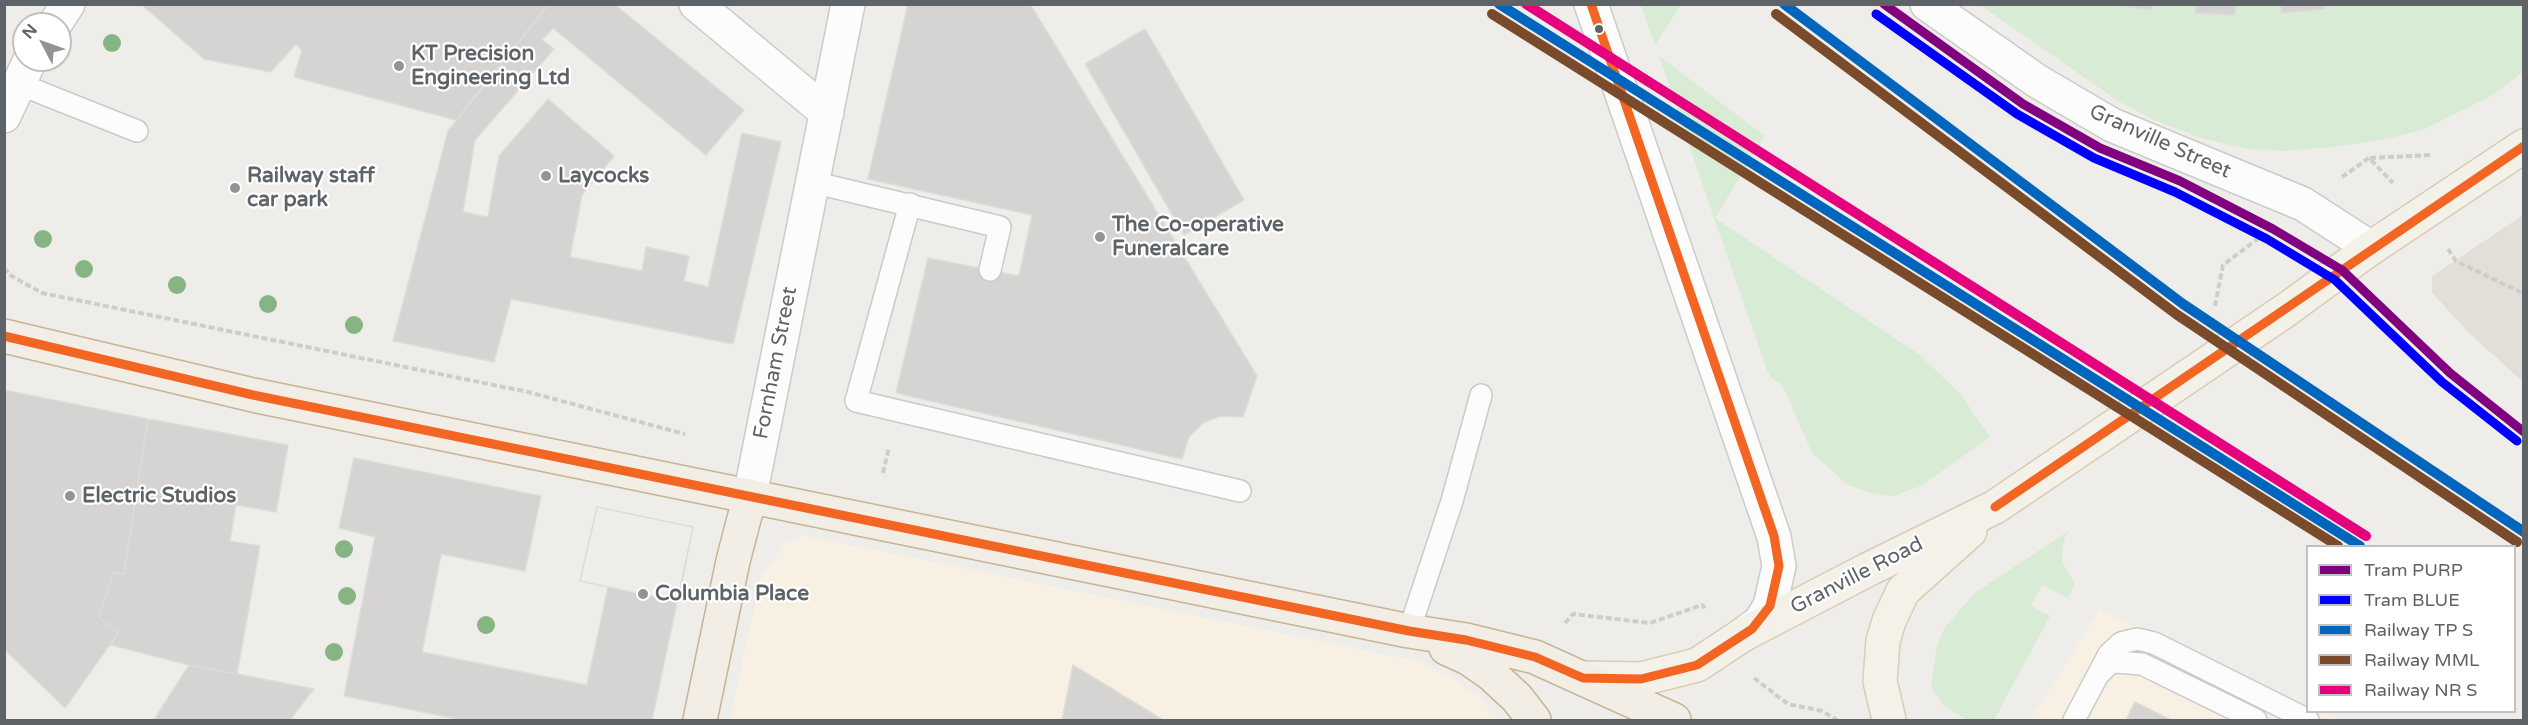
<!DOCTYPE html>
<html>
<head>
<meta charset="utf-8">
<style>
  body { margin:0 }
  #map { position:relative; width:2528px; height:725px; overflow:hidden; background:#efede9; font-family:"Varela Round",sans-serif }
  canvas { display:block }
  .frame { position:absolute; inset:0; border:6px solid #5e6368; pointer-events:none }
  .legend { position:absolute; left:2306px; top:545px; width:210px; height:168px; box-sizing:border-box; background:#fff; border:2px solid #bfc1c3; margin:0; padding:8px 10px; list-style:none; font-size:18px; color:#5e6368 }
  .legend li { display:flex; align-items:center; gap:12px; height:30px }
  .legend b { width:30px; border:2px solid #bfc1c3 }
  .north { position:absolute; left:12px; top:12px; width:60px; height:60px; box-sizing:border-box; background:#fff; border:2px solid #bfc1c3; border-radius:50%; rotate:311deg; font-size:16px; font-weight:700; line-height:24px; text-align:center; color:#5e6368 }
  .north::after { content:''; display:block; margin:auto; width:21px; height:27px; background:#919395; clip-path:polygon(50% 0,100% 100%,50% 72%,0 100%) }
</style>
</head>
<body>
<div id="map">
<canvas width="2528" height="725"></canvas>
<div class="frame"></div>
<ul class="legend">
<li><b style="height:8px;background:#800080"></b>Tram PURP</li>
<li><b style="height:8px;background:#00f"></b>Tram BLUE</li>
<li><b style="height:8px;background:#0065bd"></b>Railway TP S</li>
<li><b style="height:8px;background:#7a4b2a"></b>Railway MML</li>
<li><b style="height:8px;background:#e5007d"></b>Railway NR S</li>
</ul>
<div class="north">N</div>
</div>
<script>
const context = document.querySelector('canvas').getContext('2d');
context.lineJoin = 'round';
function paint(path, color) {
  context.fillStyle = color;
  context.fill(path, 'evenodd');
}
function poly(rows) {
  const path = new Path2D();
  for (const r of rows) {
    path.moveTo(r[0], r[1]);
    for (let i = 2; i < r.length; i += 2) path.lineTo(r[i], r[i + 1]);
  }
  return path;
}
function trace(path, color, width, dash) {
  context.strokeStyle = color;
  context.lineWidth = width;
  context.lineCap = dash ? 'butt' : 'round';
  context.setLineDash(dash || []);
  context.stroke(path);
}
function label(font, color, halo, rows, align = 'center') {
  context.font = font + ' "Varela Round",sans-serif';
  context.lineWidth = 4.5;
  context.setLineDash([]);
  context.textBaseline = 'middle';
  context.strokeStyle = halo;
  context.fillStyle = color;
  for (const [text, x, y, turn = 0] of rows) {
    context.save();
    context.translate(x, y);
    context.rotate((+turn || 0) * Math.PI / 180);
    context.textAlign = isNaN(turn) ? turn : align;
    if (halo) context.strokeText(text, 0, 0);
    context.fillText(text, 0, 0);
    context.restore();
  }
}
paint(poly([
  [801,535,1417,661,1449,676,1480,698,1499,720,730,720,761,576,786,544],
  [2100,610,2307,706,2308,712,2320,712,2340,720,2030,720]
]), '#f8f1e3');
paint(poly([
  [2523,215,2523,382,2469,333,2432,293,2432,276]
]), '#e2dfd9');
paint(poly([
  [2114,4,2151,10,2152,5,2195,4,2235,15,2236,4,2281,5,2281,12,2325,8,2324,4,2523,5,2523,72,2491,96,2422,130,2382,140,2332,147,2285,151,2247,149,2201,138,2154,120,2118,101,1980,5],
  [1641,5,1681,5,1655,45],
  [1659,56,1765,136,1715,218,1920,355,1961,395,1990,437,1921,486,1893,496,1871,493,1848,485,1812,453,1783,386,1771,378,1767,370,1714,218],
  [2070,530,2065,536,2062,552,2063,564,2075,583,2068,598,2042,585,2031,606,2050,616,1994,720,1968,720,1945,707,1931,687,1937,645,1945,627,1976,592]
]), '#d8ebd4');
const building = poly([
  [141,4,549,4,456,120,294,77,302,50,296,44,271,72,204,59,141,4],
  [549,4,614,4,744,110,706,155,553,28,542,40,554,49,475,140,463,212,488,217,499,156,548,99,614,156,582,195,570,257,642,271,646,247,689,256,684,281,708,287,742,133,781,142,733,344,511,299,494,362,393,341,448,131,549,4],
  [908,4,1030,4,1257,376,1243,417,1220,416,1203,423,1189,437,1182,459,896,393,928,258,1019,276,1032,215,868,179,908,4],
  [2114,4,2152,4,2151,10,2114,4],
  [2195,4,2236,4,2235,15,2195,13,2195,4],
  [2281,4,2324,4,2325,9,2281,13,2281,4],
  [1145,29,1244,200,1184,235,1085,64,1145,29],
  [4,390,148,419,124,574,114,572,99,617,118,633,65,708,4,649,4,390],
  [148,419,288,445,276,512,236,505,230,541,260,546,237,674,189,665,111,645,118,633,99,617,114,572,124,574,148,419],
  [354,458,541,496,525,571,441,554,422,652,587,685,608,587,580,581,597,507,693,527,652,720,462,720,344,696,375,537,339,528,354,458],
  [597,507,693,527,678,602,580,581,597,507],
  [189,665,237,674,314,689,290,720,154,720,189,665],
  [1073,665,1163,720,1062,720,1073,665],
  [2135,702,2171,720,2126,720,2135,702]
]);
paint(building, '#d6d4d2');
trace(building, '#dedcd8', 1.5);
const service = poly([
  [19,84,137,131],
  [812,182,1000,227,990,270],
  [910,204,856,401,1240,491],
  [1409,631,1452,501,1481,395],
  [2098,675,2109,664,2115,662,2142,664,2256,720],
  [2074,720,2109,654,2121,643,2137,639,2154,643,2308,720]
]);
const minor = poly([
  [696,4,827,113],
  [55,24,68,4],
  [4,116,30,60],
  [750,496,848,4]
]);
const secondary = poly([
  [1591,4,1774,537,1779,566,1770,606,1760,622,1744,634],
  [1927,4,2037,81,2112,125,2303,204,2371,248]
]);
const primary = poly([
  [1583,678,1641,679,1697,665,1744,634,1867,570,1995,507,2286,310,2371,248,2524,146],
  [1889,720,1880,681,1883,641,1889,621,1903,591,1970,531]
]);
const trunk = poly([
  [4,336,253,395,1409,631,1466,640,1535,657,1674,720],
  [1446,648,1468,658,1491,674,1517,698,1534,720],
  [700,720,733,561,750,496]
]);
trace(service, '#cacaca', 24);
trace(minor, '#cacaca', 36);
trace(secondary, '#cbcbcb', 36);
trace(primary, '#d8ccb6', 36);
trace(trunk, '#c7b495', 36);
trace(poly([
  [2370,158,2431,155],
  [2342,177,2369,158,2393,183],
  [2448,249,2456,261,2524,294],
  [4,268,10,275,42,293,528,392,685,434],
  [2215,306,2223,265,2263,235],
  [883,473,889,447],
  [1565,623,1573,614,1650,623,1702,605,1705,608],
  [1754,678,1788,704,1822,711,1837,720]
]), '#cbcfcb', 4, [6, 3]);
trace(service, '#fdfcfc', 21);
trace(minor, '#fdfcfc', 33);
trace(secondary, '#fdfcfc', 33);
trace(primary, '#f4f1e9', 33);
trace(trunk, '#f2eee6', 33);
trace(poly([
  [4,336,253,395,1409,631,1466,640,1535,657,1583,678,1641,679,1697,665,1752,629,1770,606,1779,566,1774,536,1591,4],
  [1995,507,2524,146]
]), '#f26522', 9);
trace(poly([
  [1499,4,2360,546],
  [1784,4,2183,304,2524,532]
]), '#0065bd', 10);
trace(poly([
  [1492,14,2338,546],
  [1776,14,2176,314,2517,542]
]), '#7a4b2a', 10);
trace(poly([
  [1526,4,2366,536]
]), '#e5007d', 10);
trace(poly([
  [1884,4,2023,104,2100,148,2180,181,2273,229,2342,270,2450,373,2524,432]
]), '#800080', 9);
trace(poly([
  [1876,14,2017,114,2094,158,2175,192,2267,239,2335,280,2442,382,2517,441]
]), '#00f', 9);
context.fillStyle = '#86b483';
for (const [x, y] of [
  [112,43],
  [43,239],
  [84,269],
  [177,285],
  [268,304],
  [354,325],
  [344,549],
  [347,596],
  [486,625],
  [334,652]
]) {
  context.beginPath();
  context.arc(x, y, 9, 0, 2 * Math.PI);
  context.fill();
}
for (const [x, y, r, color] of [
  [1599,29,5,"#5e6368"],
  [399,66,6,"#919395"],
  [546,176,6,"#919395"],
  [235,188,6,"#919395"],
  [1100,237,6,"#919395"],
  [70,496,6,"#919395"],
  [643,594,6,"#919395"]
]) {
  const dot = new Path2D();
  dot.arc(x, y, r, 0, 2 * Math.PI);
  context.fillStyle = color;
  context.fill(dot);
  trace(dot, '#fff', 2);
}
label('bold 21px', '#5e6368', '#fff', [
  ["KT Precision",411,54],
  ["Engineering Ltd",411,78],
  ["Railway staff",247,176],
  ["car park",247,200],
  ["Laycocks",558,176],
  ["The Co-operative",1112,225],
  ["Funeralcare",1112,249],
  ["Electric Studios",82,496],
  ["Columbia Place",655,594]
], 'left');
label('21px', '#5e6368', '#fff', [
  ["Granville Street",2160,142,24],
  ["Fornham Street",776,363,-79],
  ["Granville Road",1857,576,-27]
]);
</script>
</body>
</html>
